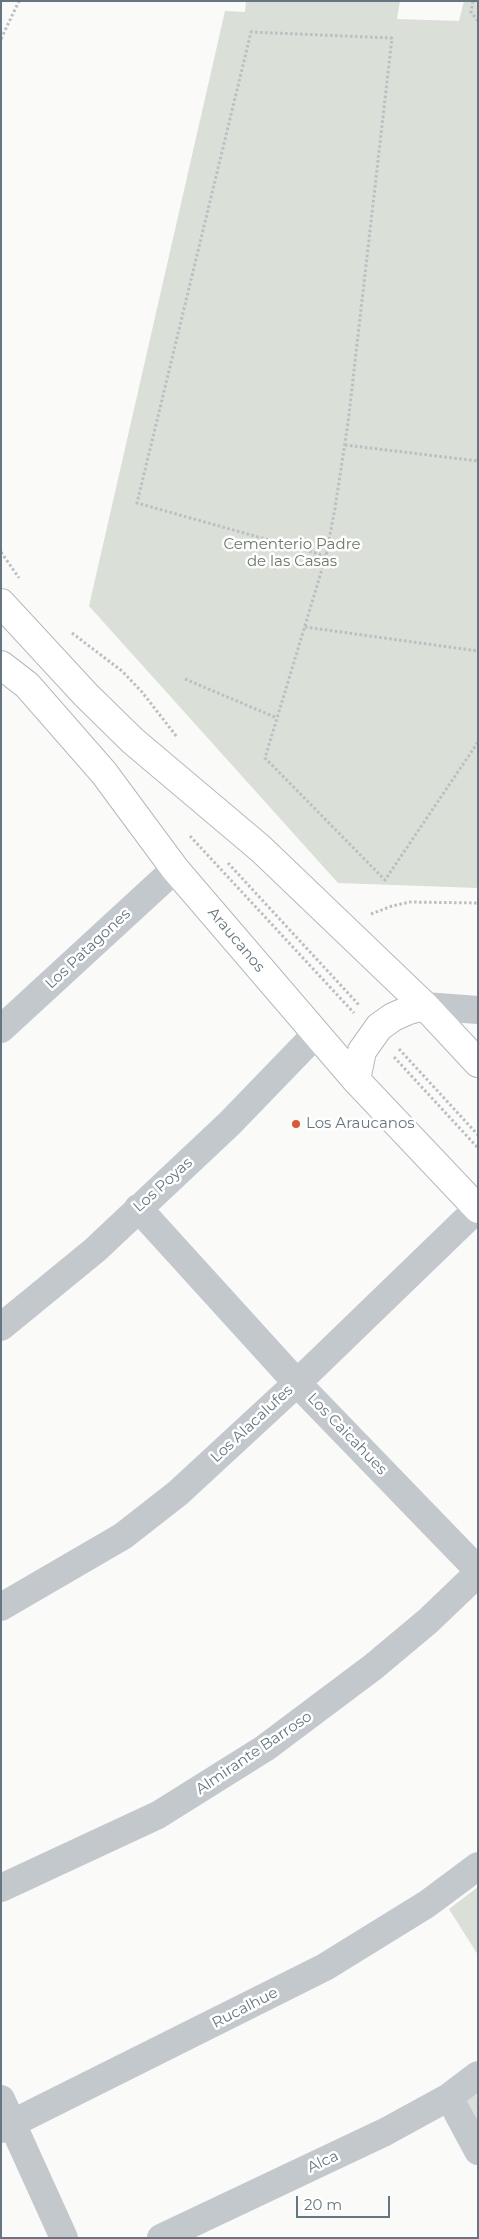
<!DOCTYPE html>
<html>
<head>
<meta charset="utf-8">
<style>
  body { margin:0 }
  #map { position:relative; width:479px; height:2239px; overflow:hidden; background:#fafaf8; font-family:Montserrat,sans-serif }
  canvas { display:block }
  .frame { position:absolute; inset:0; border:2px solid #657683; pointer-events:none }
  .scale { position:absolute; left:296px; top:2196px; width:94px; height:22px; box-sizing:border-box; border:2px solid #657683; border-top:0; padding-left:6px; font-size:15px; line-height:18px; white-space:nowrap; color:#657683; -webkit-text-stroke:4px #fff; paint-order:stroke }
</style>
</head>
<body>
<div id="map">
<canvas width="479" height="2239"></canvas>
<div class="frame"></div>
<div class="scale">20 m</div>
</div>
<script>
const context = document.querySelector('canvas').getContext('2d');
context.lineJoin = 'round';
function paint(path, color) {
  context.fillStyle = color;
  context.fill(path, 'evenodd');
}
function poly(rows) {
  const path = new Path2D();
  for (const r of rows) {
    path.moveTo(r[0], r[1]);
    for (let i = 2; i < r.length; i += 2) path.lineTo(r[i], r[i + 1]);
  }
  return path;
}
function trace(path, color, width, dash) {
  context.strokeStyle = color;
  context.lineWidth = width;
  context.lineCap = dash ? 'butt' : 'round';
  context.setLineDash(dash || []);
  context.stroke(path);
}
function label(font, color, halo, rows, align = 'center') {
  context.font = font + ' Montserrat,sans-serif';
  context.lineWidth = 5;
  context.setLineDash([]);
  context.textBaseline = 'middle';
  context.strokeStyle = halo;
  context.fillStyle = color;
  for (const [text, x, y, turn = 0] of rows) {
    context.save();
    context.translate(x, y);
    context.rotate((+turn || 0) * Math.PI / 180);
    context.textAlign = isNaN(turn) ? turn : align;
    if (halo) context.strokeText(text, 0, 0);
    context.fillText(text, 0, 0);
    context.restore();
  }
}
paint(poly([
  [246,1,400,1,397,19,459,21,464,1,478,1,478,888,338,883,89,606,225,11,245,12],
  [478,1887,478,1955,449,1909],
  [478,2087,478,2131,461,2099]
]), '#dadfd7');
const secondary = poly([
  [1,603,86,695,133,741,261,849,425,1006,478,1063],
  [1,665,27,685,104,773,175,869,356,1080,478,1209],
  [356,1080,362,1051,379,1027,393,1017,409,1010,425,1006]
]);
trace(secondary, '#b3babf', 30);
trace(poly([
  [473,1,471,12,478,21],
  [1,39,19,1],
  [345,445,478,461],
  [1,552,19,578],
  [326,556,137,503,251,32,392,38,348,423,335,508,326,556,265,758,385,880,478,742],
  [305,627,478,651],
  [72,633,122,671,142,692,177,737],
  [185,679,277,718],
  [190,836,354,1013],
  [228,863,359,1005],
  [371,914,392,906,410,902,478,903],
  [399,1049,478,1135],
  [394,1057,478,1148]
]), '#bbbfc2', 3, [2.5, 2.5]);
trace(poly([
  [425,1006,478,1010],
  [1,1029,175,869],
  [138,1208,297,1383,478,1570],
  [1,1327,95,1250,230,1123,316,1034],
  [1,1607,123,1536,178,1493,297,1383,477,1209],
  [1,1888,158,1815,265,1748,373,1667,428,1621,478,1573],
  [449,2097,478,2151],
  [1,2099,64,2238],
  [1,2129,325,1967,427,1904,478,1866],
  [161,2238,385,2132,449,2097,478,2075]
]), '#c3c8cc', 28);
trace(secondary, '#fff', 28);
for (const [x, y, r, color] of [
  [296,1124,5,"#e4572e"]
]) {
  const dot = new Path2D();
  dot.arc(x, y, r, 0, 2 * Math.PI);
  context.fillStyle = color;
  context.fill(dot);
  trace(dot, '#fff', 2);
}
label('15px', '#687a64', '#fff', [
  ["Cementerio Padre",292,545],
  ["de las Casas",292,562]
]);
label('15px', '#657683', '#fff', [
  ["Araucanos",236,940,50],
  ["Los Patagones",88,949,-43],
  ["Los Poyas",163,1185,-42],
  ["Los Alacalufes",252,1424,-43],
  ["Los Caicahues",347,1434,46],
  ["Almirante Barroso",254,1753,-34],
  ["Rucalhue",245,2008,-27],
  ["Alca",323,2162,-25]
]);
label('15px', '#657683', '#fff', [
  ["Los Araucanos",306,1124]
], 'left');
</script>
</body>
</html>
